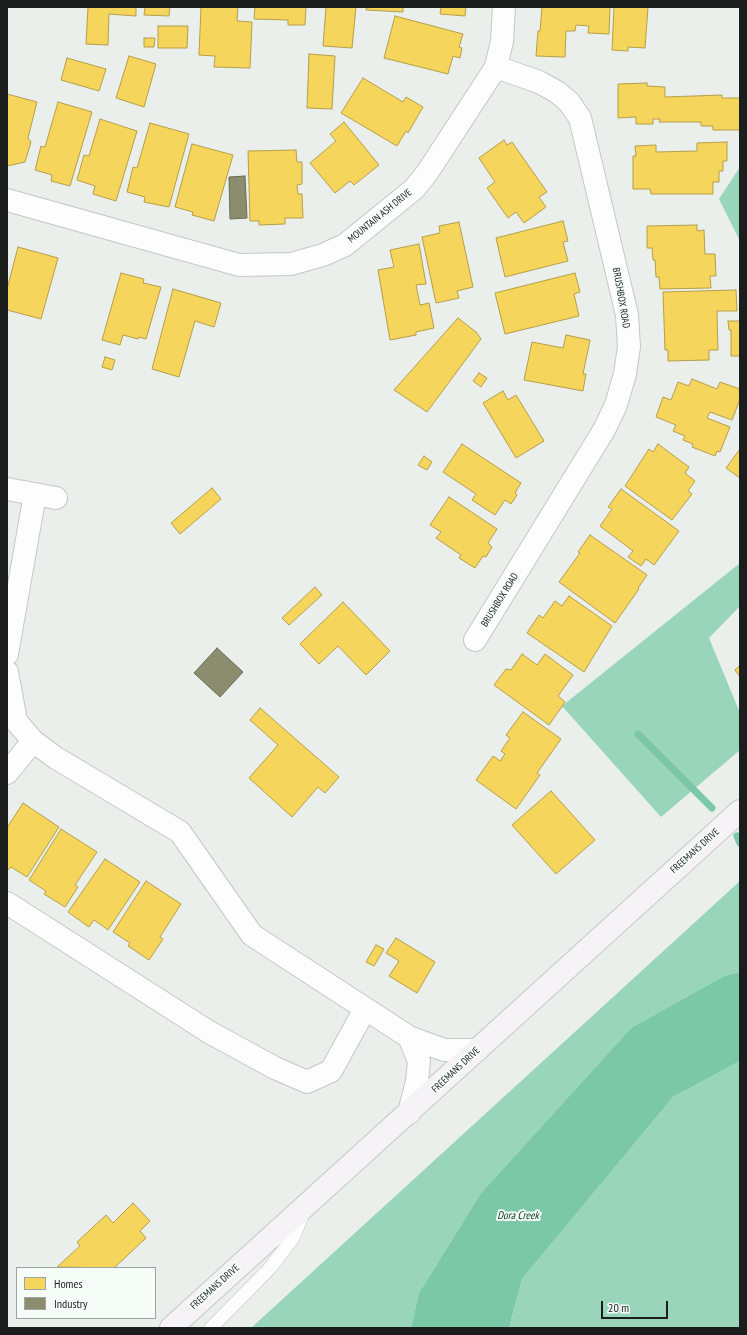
<!DOCTYPE html>
<html>
<head>
<meta charset="utf-8">
<style>
  body { margin:0 }
  #map { position:relative; width:747px; height:1335px; overflow:hidden; background:#eaefec; font-family:"PT Sans Narrow",sans-serif }
  canvas { display:block }
  .frame { position:absolute; inset:0; border:8px solid #1b1e1c; pointer-events:none }
  .legend { position:absolute; left:16px; top:1267px; width:140px; height:52px; box-sizing:border-box; background:#f6fdf9; border:1px solid #9ea4a1; margin:0; padding:5px 7px; list-style:none; font-size:12px; color:#1b1e1c }
  .legend li { display:flex; align-items:center; gap:8px; height:20px }
  .legend b { width:20px; border:1px solid #9ea4a1 }
  .scale { position:absolute; left:601px; top:1301px; width:67px; height:18px; box-sizing:border-box; border:2px solid #1b1e1c; border-top:0; padding-left:5px; font-size:12px; line-height:14px; white-space:nowrap; color:#1b1e1c; -webkit-text-stroke:3px #f6fdf9; paint-order:stroke }
</style>
</head>
<body>
<div id="map">
<canvas width="747" height="1335"></canvas>
<div class="frame"></div>
<ul class="legend">
<li><b style="height:11px;background:#f6d55c"></b>Homes</li>
<li><b style="height:11px;background:#8c8c6e"></b>Industry</li>
</ul>
<div class="scale">20 m</div>
</div>
<script>
const context = document.querySelector('canvas').getContext('2d');
context.lineJoin = 'round';
function paint(path, color) {
  context.fillStyle = color;
  context.fill(path, 'evenodd');
}
function poly(rows) {
  const path = new Path2D();
  for (const r of rows) {
    path.moveTo(r[0], r[1]);
    for (let i = 2; i < r.length; i += 2) path.lineTo(r[i], r[i + 1]);
  }
  return path;
}
function trace(path, color, width, dash) {
  context.strokeStyle = color;
  context.lineWidth = width;
  context.lineCap = dash ? 'butt' : 'round';
  context.setLineDash(dash || []);
  context.stroke(path);
}
function label(font, color, halo, rows, align = 'center') {
  context.font = font + ' "PT Sans Narrow",sans-serif';
  context.lineWidth = 4;
  context.setLineDash([]);
  context.textBaseline = 'middle';
  context.strokeStyle = halo;
  context.fillStyle = color;
  for (const [text, x, y, turn = 0] of rows) {
    context.save();
    context.translate(x, y);
    context.rotate((+turn || 0) * Math.PI / 180);
    context.textAlign = isNaN(turn) ? turn : align;
    if (halo) context.strokeText(text, 0, 0);
    context.fillText(text, 0, 0);
    context.restore();
  }
}
paint(poly([
  [740,167,740,241,719,199],
  [740,563,740,606,709,638,740,713,740,750,661,817,562,706],
  [740,881,740,972,724,976,631,1028,481,1193,419,1293,411,1328,251,1328],
  [740,1061,740,1328,509,1328,522,1279,673,1097]
]), '#98d5bb');
paint(poly([
  [740,972,740,1061,673,1097,522,1279,509,1328,411,1328,419,1293,481,1193,631,1028,724,976]
]), '#7bc8a8');
const homes = poly([
  [88,7,136,7,136,16,109,14,108,45,86,44,88,7],
  [145,7,170,7,169,16,144,15,145,7],
  [201,7,238,7,237,21,252,22,250,68,214,67,215,56,199,55,201,7],
  [255,7,306,7,305,25,288,25,288,20,254,19,255,7],
  [326,7,356,7,352,48,323,46,326,7],
  [367,7,403,7,403,12,366,10,367,7],
  [441,7,466,7,465,16,440,14,441,7],
  [542,7,610,7,609,34,588,33,589,26,576,25,575,31,566,31,565,57,536,56,538,31,540,31,542,7],
  [614,7,648,7,645,48,628,47,628,51,612,50,614,7],
  [395,16,463,34,459,47,462,48,460,58,453,56,448,74,384,58,395,16],
  [158,26,188,26,187,48,158,48,158,26],
  [144,38,155,38,154,47,144,47,144,38],
  [309,54,335,56,332,109,307,108,309,54],
  [129,56,156,64,144,107,116,98,129,56],
  [67,58,106,69,99,91,61,80,67,58],
  [363,78,403,102,406,97,423,107,408,133,406,131,397,146,341,113,363,78],
  [647,83,647,86,665,87,665,97,722,95,722,98,740,98,740,130,713,130,713,126,701,126,701,122,659,122,660,119,653,119,653,124,636,124,636,117,618,118,618,84,647,83],
  [7,94,37,102,28,138,31,142,25,162,7,166,7,94],
  [58,102,92,112,70,186,51,181,52,175,35,170,41,146,45,147,58,102],
  [100,119,137,131,116,201,93,194,95,186,77,180,84,155,89,156,100,119],
  [344,122,379,165,354,185,350,181,335,193,310,163,336,141,330,134,344,122],
  [150,123,189,134,169,207,144,202,145,197,127,192,133,167,137,168,150,123],
  [504,140,507,145,512,142,547,192,539,197,546,207,524,223,516,212,508,218,487,188,495,182,479,158,504,140],
  [727,142,727,161,723,161,723,171,719,171,719,182,713,182,713,194,651,194,650,189,633,189,633,156,636,156,635,146,656,145,656,152,697,151,697,143,727,142],
  [192,144,233,155,214,221,192,215,193,212,175,207,192,144],
  [296,150,297,162,302,162,302,184,297,185,298,194,302,194,303,218,285,218,285,224,259,225,259,221,250,221,248,151,296,150],
  [563,221,568,241,563,242,568,261,505,277,496,238,563,221],
  [459,222,473,287,457,291,459,298,436,303,422,237,440,233,439,226,459,222],
  [697,225,697,231,704,230,705,254,715,254,716,276,710,276,711,288,660,289,659,277,656,277,655,260,653,260,652,248,647,248,647,226,697,225],
  [419,244,426,284,416,285,420,305,429,303,434,328,416,332,416,335,390,340,378,270,394,267,390,250,419,244],
  [18,247,58,258,41,319,7,310,7,289,18,247],
  [121,273,144,279,143,283,161,287,146,339,139,337,138,339,123,335,120,345,102,340,121,273],
  [575,273,580,292,574,294,579,316,505,334,495,293,575,273],
  [173,289,221,303,214,327,195,321,179,377,152,369,173,289],
  [736,290,737,311,717,311,718,350,709,350,709,360,668,361,668,350,665,350,663,292,736,290],
  [458,318,476,332,481,339,427,412,394,390,458,318],
  [728,321,740,321,740,356,731,356,731,330,729,330,728,321],
  [566,335,590,340,583,374,586,374,583,391,524,380,532,342,563,348,566,335],
  [105,357,115,360,112,370,102,367,105,357],
  [479,373,487,378,481,387,473,381,479,373],
  [692,379,717,389,720,382,740,389,740,399,732,420,710,412,707,418,730,427,720,452,717,451,715,456,692,447,693,444,683,440,685,436,673,431,676,425,656,417,663,397,671,400,678,382,689,386,692,379],
  [503,391,508,400,516,395,544,441,516,458,483,403,503,391],
  [462,444,521,483,515,493,517,495,511,504,505,500,495,515,472,500,476,494,443,472,462,444],
  [658,444,689,467,685,473,695,481,688,491,692,494,672,520,625,486,649,449,653,452,658,444],
  [740,449,740,478,726,468,740,449],
  [424,456,432,462,427,470,418,465,424,456],
  [212,488,221,499,180,534,171,523,212,488],
  [621,489,679,531,654,565,646,559,641,566,628,557,633,551,600,526,612,509,608,507,621,489],
  [449,497,497,529,488,543,492,547,486,557,483,556,475,568,459,558,461,555,436,538,441,532,430,525,449,497],
  [590,535,647,575,638,588,639,589,615,623,559,582,580,553,578,552,590,535],
  [315,587,322,595,289,625,282,618,315,587],
  [569,596,612,626,584,672,527,633,539,615,543,618,555,601,562,606,569,596],
  [343,602,390,651,366,675,338,646,319,664,300,644,343,602],
  [522,654,537,665,545,654,573,675,558,696,565,702,549,725,494,685,506,669,511,670,522,654],
  [740,665,740,677,735,670,740,665],
  [260,708,339,777,325,793,318,787,292,817,249,778,278,745,250,720,260,708],
  [523,712,561,739,537,773,540,775,516,809,476,780,493,756,500,761,505,754,501,751,510,738,506,735,523,712],
  [551,791,595,840,556,874,512,825,551,791],
  [23,803,59,827,27,877,11,867,7,871,7,828,23,803],
  [61,829,97,852,75,885,78,887,65,907,44,894,46,891,29,880,61,829],
  [105,859,140,882,108,930,94,920,89,927,68,912,105,859],
  [146,881,181,904,160,937,163,939,149,960,128,946,130,943,113,932,146,881],
  [396,938,435,962,417,993,389,976,399,961,386,953,396,938],
  [376,945,384,949,374,966,366,962,376,945],
  [133,1203,150,1221,140,1231,146,1238,114,1268,57,1267,80,1246,77,1242,106,1215,113,1223,133,1203]
]);
paint(homes, '#f6d55c');
trace(homes, '#b49e49', 1);
const industry = poly([
  [245,176,247,218,230,219,229,177,245,176],
  [217,648,243,672,220,697,194,673,217,648]
]);
paint(industry, '#8c8c6e');
trace(industry, '#6a6b55', 1);
trace(poly([
  [638,734,712,808],
  [737,836,740,843]
]), '#7bc8a8', 7);
const lane = poly([
  [211,1328,270,1268,293,1238,303,1214]
]);
const street = poly([
  [7,200,239,265,291,264,323,255,345,245,414,189,427,173,496,67,502,41,504,7],
  [7,489,56,498],
  [475,640,604,430,616,405,625,374,629,347,627,315,580,118,569,102,557,92,539,82,496,67],
  [7,654,35,494],
  [7,672,16,721,33,741,56,758,180,832,252,935,409,1037,444,1050,477,1050],
  [7,773,33,741],
  [7,903,209,1032,275,1068,307,1082,331,1071,365,1009],
  [409,1037,419,1061,417,1081,409,1113]
]);
const secondary = poly([
  [171,1328,740,811]
]);
trace(lane, '#c4c7c6', 14);
trace(street, '#c4c7c6', 24);
trace(secondary, '#c4c7c6', 24);
trace(lane, '#fcfdfc', 13);
trace(street, '#fcfdfc', 22);
trace(secondary, '#f5f3f6', 22);
label('10px', '#1b1e1c', '#f6fdf9', [
  ["MOUNTAIN ASH DRIVE",380,216,-39],
  ["BRUSHBOX ROAD",621,298,80],
  ["BRUSHBOX ROAD",500,600,-58],
  ["FREEMANS DRIVE",695,851,-42],
  ["FREEMANS DRIVE",456,1070,-43],
  ["FREEMANS DRIVE",215,1287,-42]
]);
label('italic 11px', '#033423', '#f6fdf9', [
  ["Dora Creek",518,1216]
]);
</script>
</body>
</html>
